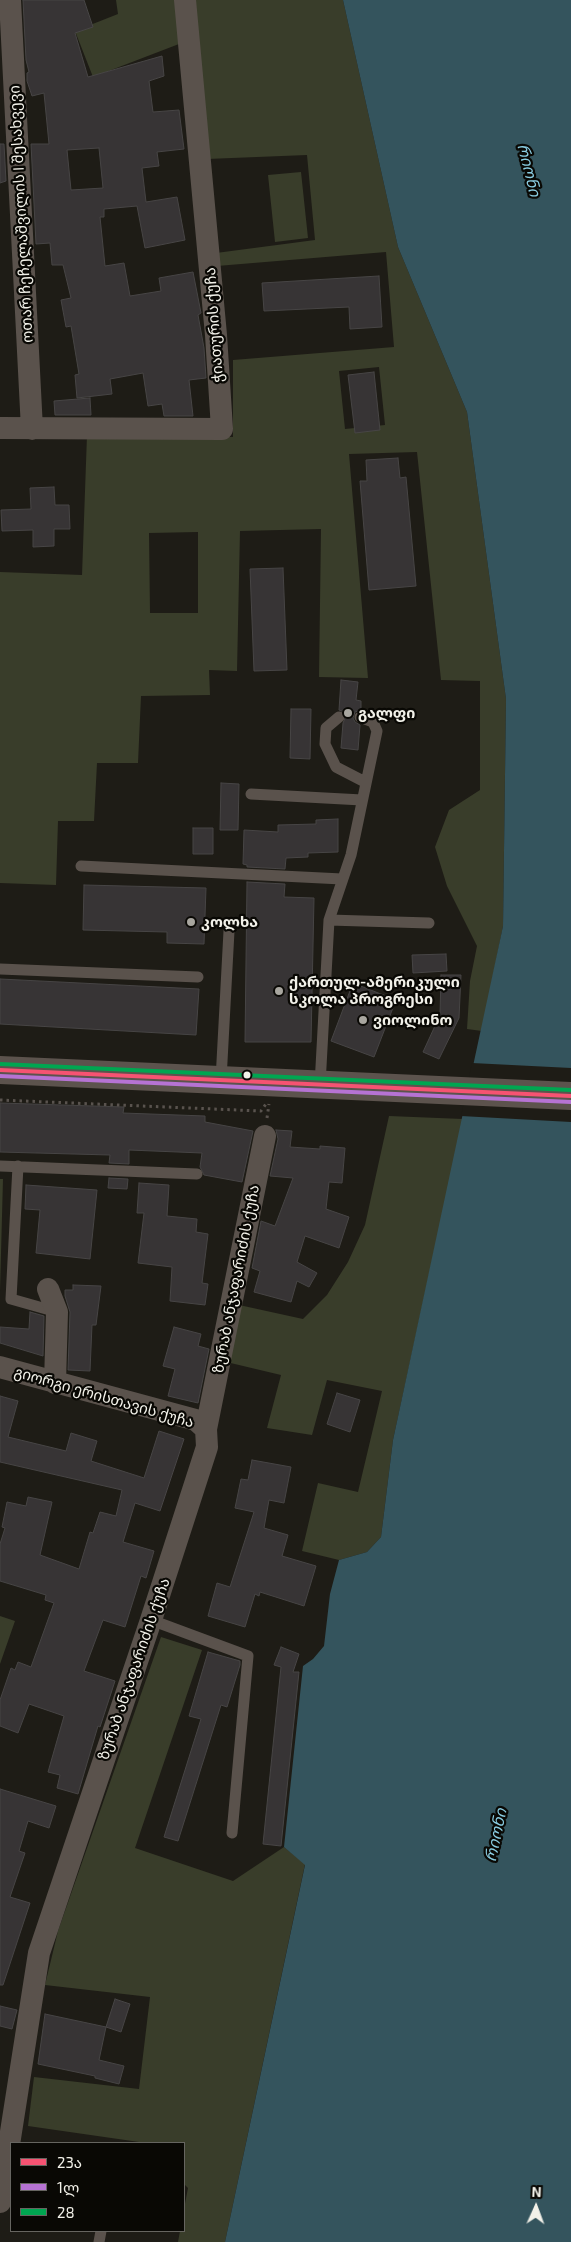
<!DOCTYPE html>
<html>
<head>
<meta charset="utf-8">
<style>
  body { margin:0 }
  #map { position:relative; width:571px; height:2242px; overflow:hidden; background:#1e1c16; font-family:"Exo 2","Noto Sans Georgian",sans-serif }
  canvas { display:block }
  .legend { position:absolute; left:10px; top:2142px; width:175px; height:90px; box-sizing:border-box; background:#090804; border:1px solid #666560; margin:0; padding:6px 9px; list-style:none; font-size:15px; color:#f2f1e9 }
  .legend li { display:flex; align-items:center; gap:10px; height:25px }
  .legend b { width:25px; border:1px solid #666560 }
  .north { position:absolute; left:511px; top:2182px; width:50px; height:50px; -webkit-text-stroke:4px #090804; paint-order:stroke; rotate:2deg; font-size:14px; font-weight:700; line-height:20px; text-align:center; color:#f2f1e9 }
  .north::after { content:''; display:block; margin:auto; width:18px; height:22px; background:#f2f1e9; clip-path:polygon(50% 0,100% 100%,50% 72%,0 100%) }
</style>
</head>
<body>
<div id="map">
<canvas width="571" height="2242"></canvas>
<ul class="legend">
<li><b style="height:6px;background:#f65372"></b>23ა</li>
<li><b style="height:6px;background:#b673d3"></b>1ლ</li>
<li><b style="height:6px;background:#00a651"></b>28</li>
</ul>
<div class="north">N</div>
</div>
<script>
const context = document.querySelector('canvas').getContext('2d');
context.lineJoin = 'round';
function paint(path, color) {
  context.fillStyle = color;
  context.fill(path, 'evenodd');
}
function poly(rows) {
  const path = new Path2D();
  for (const r of rows) {
    path.moveTo(r[0], r[1]);
    for (let i = 2; i < r.length; i += 2) path.lineTo(r[i], r[i + 1]);
  }
  return path;
}
function trace(path, color, width, dash) {
  context.strokeStyle = color;
  context.lineWidth = width;
  context.lineCap = dash ? 'butt' : 'round';
  context.setLineDash(dash || []);
  context.stroke(path);
}
function label(font, color, halo, rows, align = 'center') {
  context.font = font + ' "Exo 2","Noto Sans Georgian",sans-serif';
  context.lineWidth = 4.5;
  context.setLineDash([]);
  context.textBaseline = 'middle';
  context.strokeStyle = halo;
  context.fillStyle = color;
  for (const [text, x, y, turn = 0] of rows) {
    context.save();
    context.translate(x, y);
    context.rotate((+turn || 0) * Math.PI / 180);
    context.textAlign = isNaN(turn) ? turn : align;
    if (halo) context.strokeText(text, 0, 0);
    context.fillText(text, 0, 0);
    context.restore();
  }
}
paint(poly([
  [116,0,175,0,179,44,93,77,75,31,118,14],
  [194,0,343,0,398,247,467,412,506,699,503,926,482,1031,467,1029,470,981,477,946,447,886,435,847,449,810,480,790,480,681,441,680,417,452,349,454,368,678,319,677,321,529,240,531,237,671,209,670,210,695,141,696,138,763,97,763,94,821,58,821,56,885,0,883,0,572,82,575,87,435,233,437,233,360,394,347,386,252,217,266,216,253,315,240,307,155,207,159],
  [379,367,385,425,345,429,339,371],
  [198,532,198,613,150,613,149,533],
  [301,172,308,238,275,242,268,175],
  [389,1116,463,1119,393,1440,381,1537,367,1552,339,1560,302,1551,318,1483,358,1492,382,1391,327,1380,312,1435,267,1428,281,1375,218,1360,230,1303,303,1319,327,1295,348,1262,365,1225],
  [0,1179,3,1179,0,1291],
  [0,1616,15,1621,0,1664],
  [161,1637,202,1650,135,1848,233,1881,284,1847,305,1864,225,2242,178,2242,180,2231,184,2231,184,2209,188,2188,184,2184,184,2143,146,2143,28,2126,34,2077,139,2089,150,1997,45,1985,58,1931]
]), '#393d2a');
paint(poly([
  [343,0,571,0,571,2242,225,2242,305,1865,284,1847,303,1666,313,1659,324,1646,330,1594,339,1560,367,1552,381,1537,393,1440,503,926,506,699,467,412,398,247]
]), '#34545d');
paint(poly([
  [472,1063,571,1068,571,1122,461,1116]
]), '#1e1c16');
const building = poly([
  [23,0,84,0,93,27,75,33,88,77,162,56,164,76,149,81,153,112,179,110,184,149,157,152,159,166,142,168,146,202,177,197,185,240,145,248,137,206,104,209,104,217,100,217,105,266,124,263,130,296,161,291,159,278,193,272,201,313,198,315,204,348,206,378,189,380,193,416,164,416,162,404,148,406,143,373,110,379,112,394,77,398,75,375,79,374,71,326,66,327,61,300,71,298,63,265,52,265,50,243,36,244,31,144,49,144,44,93,32,96,27,81,27,73,29,72,26,60,23,0],
  [99,148,103,188,71,190,67,150,99,148],
  [0,144,4,144,6,181,0,183,0,144],
  [379,276,382,327,350,329,349,307,264,311,262,283,379,276],
  [374,372,380,430,355,433,348,375,374,372],
  [90,398,91,415,55,415,54,401,90,398],
  [398,458,400,478,406,477,416,586,369,590,360,481,367,481,366,460,398,458],
  [54,487,55,505,69,505,70,529,54,529,54,546,33,547,33,530,2,531,1,510,31,509,30,488,54,487],
  [283,568,287,670,254,671,250,569,283,568],
  [341,680,358,682,356,700,361,701,361,710,355,712,353,718,355,722,360,725,358,750,341,748,343,723,346,716,344,712,339,710,341,680],
  [291,709,311,709,310,759,290,758,291,709],
  [221,783,239,784,238,830,220,830,221,783],
  [338,819,338,852,308,853,308,857,286,858,285,869,247,867,247,865,243,864,244,830,278,832,278,825,316,824,316,820,338,819],
  [193,828,213,828,213,854,193,854,193,828],
  [247,882,285,884,284,897,314,898,311,1042,245,1042,247,882],
  [84,885,206,888,204,944,167,943,167,932,83,930,84,885],
  [446,954,447,971,413,973,412,955,446,954],
  [441,975,461,975,459,1018,439,1059,423,1052,440,1015,441,975],
  [0,979,199,989,196,1035,0,1024,0,979],
  [353,983,396,1000,374,1057,331,1041,353,983],
  [0,1103,124,1107,123,1113,205,1116,205,1122,253,1131,242,1182,204,1175,200,1167,202,1153,129,1150,129,1164,109,1163,110,1155,0,1152,0,1103],
  [276,1130,292,1131,290,1147,320,1149,320,1146,345,1148,342,1183,329,1182,326,1209,349,1217,339,1248,305,1236,297,1262,317,1273,309,1287,297,1281,291,1302,254,1292,260,1271,252,1268,261,1221,275,1226,293,1178,270,1176,278,1139,276,1130],
  [109,1178,128,1179,127,1189,108,1188,109,1178],
  [139,1183,169,1185,167,1216,197,1219,196,1232,208,1234,202,1283,208,1284,205,1305,170,1301,172,1267,138,1263,144,1213,137,1213,139,1183],
  [26,1185,97,1190,90,1259,36,1253,40,1210,25,1209,26,1185],
  [73,1285,101,1286,96,1325,92,1325,90,1371,68,1370,70,1312,65,1296,65,1290,73,1290,73,1285],
  [30,1312,44,1316,43,1356,0,1343,0,1327,29,1329,30,1312],
  [174,1327,201,1334,198,1346,209,1349,198,1403,168,1396,175,1369,163,1366,174,1327],
  [337,1393,360,1400,350,1432,327,1424,337,1393],
  [0,1396,18,1401,8,1437,66,1451,71,1433,97,1441,91,1461,144,1478,159,1431,184,1439,160,1511,135,1503,123,1542,154,1551,146,1578,141,1576,125,1627,103,1620,84,1671,115,1681,100,1727,98,1726,78,1794,57,1788,60,1775,48,1772,64,1716,29,1704,18,1733,0,1726,0,1700,11,1668,15,1670,18,1662,31,1667,54,1603,45,1600,46,1595,0,1581,0,1544,5,1528,2,1527,7,1502,26,1506,28,1497,52,1502,40,1555,79,1569,90,1532,93,1533,100,1512,116,1516,122,1490,0,1462,0,1396],
  [252,1460,291,1467,284,1503,269,1500,264,1528,288,1535,282,1556,316,1566,304,1606,260,1592,259,1596,255,1594,245,1627,208,1616,217,1583,230,1587,254,1512,235,1508,241,1479,248,1480,252,1460],
  [281,1647,299,1654,293,1672,299,1672,281,1846,263,1844,281,1667,274,1665,281,1647],
  [208,1652,240,1661,240,1665,227,1707,221,1705,178,1841,164,1837,201,1719,189,1716,208,1652],
  [0,1789,56,1806,49,1828,28,1821,19,1851,25,1853,10,1897,30,1903,3,1985,0,1985,0,1789],
  [115,1999,130,2004,121,2032,106,2027,115,1999],
  [0,2006,17,2010,12,2029,0,2026,0,2006],
  [45,2014,106,2027,99,2060,124,2066,119,2084,95,2078,95,2076,38,2064,45,2014]
]);
paint(building, '#373435');
trace(building, '#474545', 1);
trace(poly([
  [0,1100,261,1111,266,1104],
  [267,1118,269,1104]
]), '#59534e', 3, [2.5, 4]);
trace(poly([
  [339,717,326,728,325,744,336,767,365,782],
  [251,794,362,800],
  [81,866,342,879],
  [329,920,429,923],
  [0,969,198,977],
  [221,1080,229,931],
  [320,1085,329,920,351,855,377,731,373,722,360,717],
  [0,1166,197,1174],
  [18,1166,11,1299,57,1312],
  [151,1620,248,1656,232,1833],
  [99,2242,101,2231]
]), '#5a524c', 11);
trace(poly([
  [10,0,32,429],
  [0,428,222,429,216,335,185,0],
  [48,1289,57,1312,55,1383],
  [0,1367,196,1420,206,1429],
  [0,2202,39,1953,151,1620,207,1447,206,1429,265,1136]
]), '#5a524c', 22);
trace(poly([
  [0,1070,571,1096]
]), '#5c534d', 28);
trace(poly([
  [0,1070,571,1096]
]), '#f65372', 4);
trace(poly([
  [0,1076,571,1102]
]), '#b673d3', 4);
trace(poly([
  [0,1064,571,1090]
]), '#00a651', 4);
for (const [x, y, r, color] of [
  [348,713,5,"#a8a69f"],
  [191,922,5,"#a8a69f"],
  [279,991,5,"#a8a69f"],
  [363,1020,5,"#a8a69f"],
  [247,1075,4.5,"#f2f1e9"]
]) {
  const dot = new Path2D();
  dot.arc(x, y, r, 0, 2 * Math.PI);
  context.fillStyle = color;
  context.fill(dot);
  trace(dot, '#090804', 2);
}
label('15px', '#f2f1e9', '#090804', [
  ["ოთარ ჩეჩელაშვილის I შესახვევი",21,214,-93],
  ["ჭიათურის ქუჩა",214,325,-94],
  ["ზურაბ ანჯაფარიძის ქუჩა",236,1279,-79],
  ["გიორგი ერისთავის ქუჩა",104,1397,16],
  ["ზურაბ ანჯაფარიძის ქუჩა",134,1669,-71]
]);
label('bold 15px', '#f2f1e9', '#090804', [
  ["გალფი",358,713],
  ["კოლხა",201,922],
  ["ქართულ-ამერიკული",289,982],
  ["სკოლა პროგრესი",289,999],
  ["ვიოლინო",373,1020]
], 'left');
label('italic 16px', '#8acde2', '#090804', [
  ["რიონი",529,170,76],
  ["რიონი",496,1835,-78]
]);
</script>
</body>
</html>
